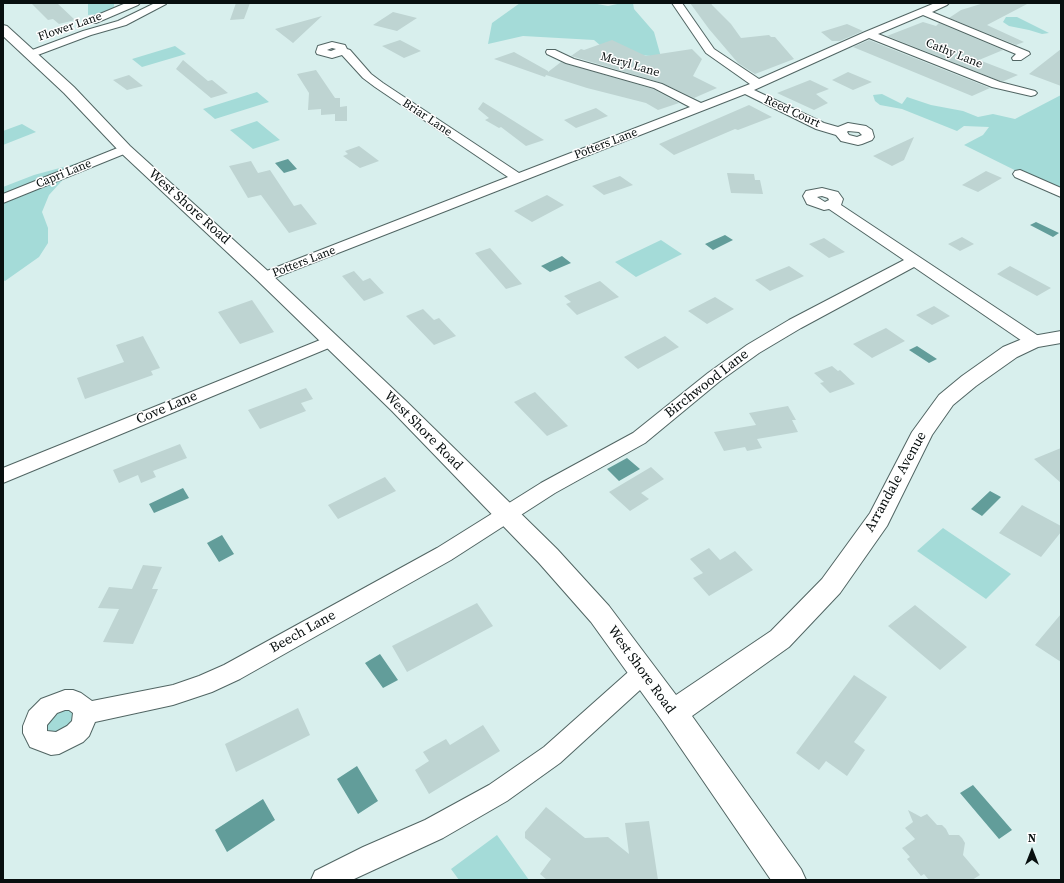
<!DOCTYPE html>
<html>
<head>
<meta charset="utf-8">
<style>
  body { margin:0 }
  #map { position:relative; width:1064px; height:883px; overflow:hidden; background:#d8efed; font-family:"Source Serif 4",serif }
  canvas { display:block }
  .frame { position:absolute; inset:0; border:4px solid #080f0f; pointer-events:none }
  .north { position:absolute; left:1012px; top:831px; width:40px; height:40px; -webkit-text-stroke:3px #fff; paint-order:stroke; rotate:0deg; font-size:11px; font-weight:700; line-height:16px; text-align:center; color:#080f0f }
  .north::after { content:''; display:block; margin:auto; width:14px; height:18px; background:#080f0f; clip-path:polygon(50% 0,100% 100%,50% 72%,0 100%) }
</style>
</head>
<body>
<div id="map">
<canvas width="1064" height="883"></canvas>
<div class="frame"></div>
<div class="north">N</div>
</div>
<script>
const context = document.querySelector('canvas').getContext('2d');
context.lineJoin = 'round';
function paint(path, color) {
  context.fillStyle = color;
  context.fill(path, 'evenodd');
}
function poly(rows) {
  const path = new Path2D();
  for (const r of rows) {
    path.moveTo(r[0], r[1]);
    for (let i = 2; i < r.length; i += 2) path.lineTo(r[i], r[i + 1]);
  }
  return path;
}
function trace(path, color, width, dash) {
  context.strokeStyle = color;
  context.lineWidth = width;
  context.lineCap = dash ? 'butt' : 'round';
  context.setLineDash(dash || []);
  context.stroke(path);
}
function label(font, color, halo, rows, align = 'center') {
  context.font = font + ' "Source Serif 4",serif';
  context.lineWidth = 3;
  context.setLineDash([]);
  context.textBaseline = 'middle';
  context.strokeStyle = halo;
  context.fillStyle = color;
  for (const [text, x, y, turn = 0] of rows) {
    context.save();
    context.translate(x, y);
    context.rotate((+turn || 0) * Math.PI / 180);
    context.textAlign = isNaN(turn) ? turn : align;
    if (halo) context.strokeText(text, 0, 0);
    context.fillText(text, 0, 0);
    context.restore();
  }
}
paint(poly([
  [88,3,114,3,114,12,88,15],
  [520,3,592,3,608,6,622,3,633,3,634,9,654,32,661,57,608,52,594,40,523,36,488,44,492,23],
  [1006,17,1017,17,1049,33,1042,34,1029,30,1009,26,1003,22],
  [175,46,186,54,142,67,132,59],
  [257,92,269,102,215,119,203,109],
  [882,94,902,104,907,97,931,105,963,111,978,117,993,114,1015,119,1061,95,1061,193,964,145,983,135,989,127,964,126,957,131,902,109,880,105,875,101,873,95],
  [257,121,280,140,253,149,230,130],
  [22,124,36,132,3,145,3,131],
  [78,163,49,195,42,212,48,228,48,243,39,257,5,281,3,280,3,187,34,175],
  [661,240,682,254,636,277,615,262],
  [943,528,1011,574,986,599,917,551],
  [68,705,80,718,52,739,42,723],
  [497,835,529,880,459,880,451,869]
]), '#a4dbd8');
paint(poly([
  [288,159,297,169,284,173,275,163],
  [1036,222,1059,233,1053,237,1030,225],
  [725,235,733,240,713,250,705,244],
  [562,256,571,263,550,272,541,266],
  [917,346,937,359,929,363,909,350],
  [627,458,640,469,619,481,607,469],
  [183,488,189,498,154,513,149,504],
  [990,491,1001,497,982,516,971,509],
  [222,535,234,554,219,562,207,543],
  [380,654,398,680,383,688,365,663],
  [357,766,378,801,358,814,337,779],
  [973,785,1012,830,999,839,960,793],
  [263,799,275,820,227,852,215,830]
]), '#629d9a');
paint(poly([
  [31,3,57,3,75,20,59,24,53,19,48,20],
  [236,3,250,3,244,19,230,20],
  [690,3,711,3,712,5,731,24,741,38,769,35,771,37,775,37,794,59,755,74,738,63,709,29],
  [984,3,1029,3,987,25,1024,42,1016,45,949,18,961,10],
  [393,12,417,18,397,31,373,25],
  [322,16,293,43,275,29],
  [923,22,936,26,939,23,1003,50,979,60,1018,75,1004,81,1000,81,887,36],
  [847,24,863,31,840,41,832,41,821,32],
  [400,40,421,51,404,58,382,46],
  [612,40,646,56,692,49,702,59,693,76,717,88,694,98,662,83,571,56,581,49,584,50],
  [869,40,990,88,972,96,853,47],
  [1061,49,1061,86,1029,74],
  [514,52,548,71,548,72,561,62,653,89,679,103,658,110,646,103,587,88,546,75,545,77,494,59],
  [183,60,208,81,212,80,228,93,211,98,176,69],
  [316,70,335,98,340,98,340,107,347,106,347,121,335,121,335,114,321,115,321,109,308,110,309,93,297,74],
  [848,72,872,82,853,90,832,80],
  [129,75,143,86,127,90,113,80],
  [810,80,829,89,816,94,828,103,814,110,777,93],
  [483,102,501,113,544,140,526,146,501,127,499,128,485,120,489,118,478,109],
  [749,105,772,117,738,130,735,129,674,155,659,144],
  [596,108,608,116,576,128,564,120],
  [914,137,904,160,892,166,873,156],
  [359,146,379,161,360,168,343,156,348,154,345,151],
  [251,161,258,173,270,170,294,206,301,204,317,224,289,233,261,195,248,198,229,166],
  [986,171,1002,178,978,192,962,185],
  [727,173,754,174,755,180,760,180,763,194,731,193],
  [620,176,633,185,604,195,592,186],
  [547,195,564,205,532,222,514,211],
  [962,237,974,244,960,251,948,244],
  [824,238,845,252,829,258,809,244],
  [490,248,522,284,506,289,475,253],
  [789,266,804,276,770,291,755,280],
  [1010,266,1051,288,1037,296,997,274],
  [354,271,363,281,370,278,384,293,364,301,342,276],
  [600,281,619,297,577,315,566,304,571,302,564,296],
  [715,297,734,309,707,324,688,311],
  [252,300,274,332,240,344,218,312],
  [934,306,950,316,932,325,916,315],
  [423,309,434,320,439,318,456,336,434,345,406,316],
  [886,328,905,341,872,358,853,344],
  [143,336,160,368,151,371,153,375,85,399,77,378,124,362,116,345],
  [665,336,679,347,638,369,624,357],
  [832,366,838,371,840,370,855,384,830,393,820,383,824,382,814,373],
  [306,388,313,399,301,403,306,411,260,429,248,410],
  [535,392,568,426,547,436,514,402],
  [788,406,796,420,792,420,798,432,757,439,762,448,747,451,745,447,724,451,714,432,756,425,749,413],
  [180,444,187,458,153,471,156,477,141,483,138,475,119,483,113,470],
  [1061,448,1061,483,1034,459],
  [651,467,664,479,641,493,649,499,630,511,609,492],
  [385,477,396,491,338,519,328,505],
  [1022,505,1061,526,1061,532,1041,557,999,533],
  [709,548,720,560,735,551,753,570,709,596,693,578,703,573,690,559],
  [143,565,162,567,152,589,158,589,133,644,103,642,119,609,98,608,109,587,132,589],
  [477,603,493,626,407,672,392,646],
  [915,605,967,647,940,670,888,626],
  [1061,614,1061,662,1035,645],
  [854,675,887,697,854,742,865,750,847,776,826,761,819,770,796,753],
  [298,708,310,735,236,772,225,744],
  [483,725,500,751,429,794,415,770,429,761,423,752,446,739,450,745],
  [546,807,585,838,608,837,629,854,625,823,649,821,658,880,547,880,540,874,551,859,525,838,525,832],
  [908,810,921,817,927,814,937,825,942,825,946,829,949,835,959,835,962,838,965,843,963,855,980,875,972,880,929,880,924,874,921,876,907,859,910,857,902,848,915,839,905,828,913,822]
]), '#bed4d2');
const street = poly([
  [126,3,140,3,138,5,96,23,88,23,87,21,88,19,126,3],
  [155,3,166,4,126,25,91,35,35,56,31,57,26,54,27,52,83,31,118,21,155,3],
  [672,3,682,3,714,49,759,79,865,32,935,3,949,3,947,5,932,12,1029,52,1030,54,1021,60,1013,60,1012,58,1016,54,923,15,878,34,1000,82,1035,91,1037,93,1035,95,1031,96,992,87,869,38,754,90,824,123,838,127,848,123,866,126,872,130,874,137,872,140,862,144,858,145,841,141,836,135,816,129,745,94,269,280,264,281,259,280,257,277,259,274,508,177,375,87,363,78,342,55,332,58,317,54,316,52,318,46,332,42,345,45,347,49,350,50,371,74,383,83,519,173,690,107,654,88,566,63,547,54,546,52,547,50,555,50,574,59,662,84,701,103,750,84,706,53,672,3],
  [332,48,336,49,331,51,327,50,332,48],
  [848,131,859,132,862,135,857,137,849,135,847,132,848,131],
  [125,145,129,146,131,149,129,152,3,203,3,194,125,145],
  [1020,170,1061,188,1061,197,1015,177,1013,174,1015,171,1020,170],
  [822,188,838,192,843,199,841,205,1040,337,1042,341,1040,345,1034,346,1028,345,914,267,801,328,759,353,720,381,645,443,555,493,451,560,240,679,212,692,173,705,95,722,89,736,83,742,59,754,51,755,30,747,23,733,23,726,29,711,41,699,65,690,73,690,81,693,92,701,173,685,199,676,224,665,437,548,541,483,633,433,708,373,747,345,789,320,904,260,829,209,824,210,807,204,803,196,806,191,822,188],
  [822,196,828,198,829,200,825,202,817,197,822,196],
  [65,710,69,710,73,713,72,721,67,726,56,732,47,731,47,725,57,713,65,710],
  [330,336,336,337,338,341,336,345,3,483,3,468,330,336],
  [643,663,651,666,654,673,651,680,560,763,507,801,443,838,352,880,311,880,315,871,363,847,425,820,489,785,544,747,635,666,643,663]
]);
const secondary = poly([
  [3,25,7,26,74,87,130,146,270,273,406,401,557,549,609,606,676,695,771,631,822,579,870,513,912,432,939,395,962,376,1003,347,1027,337,1061,331,1061,343,1038,347,1017,357,976,386,953,405,932,435,887,526,840,593,789,647,692,716,801,869,806,880,771,880,663,722,591,622,539,563,392,411,258,281,120,152,64,93,3,36,3,25]
]);
trace(street, '#516563', 2);
trace(secondary, '#516563', 2);
paint(street, '#fff');
paint(secondary, '#fff');
label('12px', '#080f0f', '#fff', [
  ["Flower Lane",70,27,-19],
  ["Cathy Lane",954,54,22],
  ["Meryl Lane",630,65,16],
  ["Reed Court",792,112,25],
  ["Briar Lane",427,118,34],
  ["Potters Lane",606,144,-21],
  ["Capri Lane",64,174,-22],
  ["Potters Lane",304,262,-21]
]);
label('14px', '#080f0f', '#fff', [
  ["West Shore Road",189,207,42],
  ["Birchwood Lane",707,384,-38],
  ["Cove Lane",167,408,-23],
  ["West Shore Road",423,431,45],
  ["Arrandale Avenue",896,482,-61],
  ["Beech Lane",303,632,-29],
  ["West Shore Road",641,670,54]
]);
</script>
</body>
</html>
